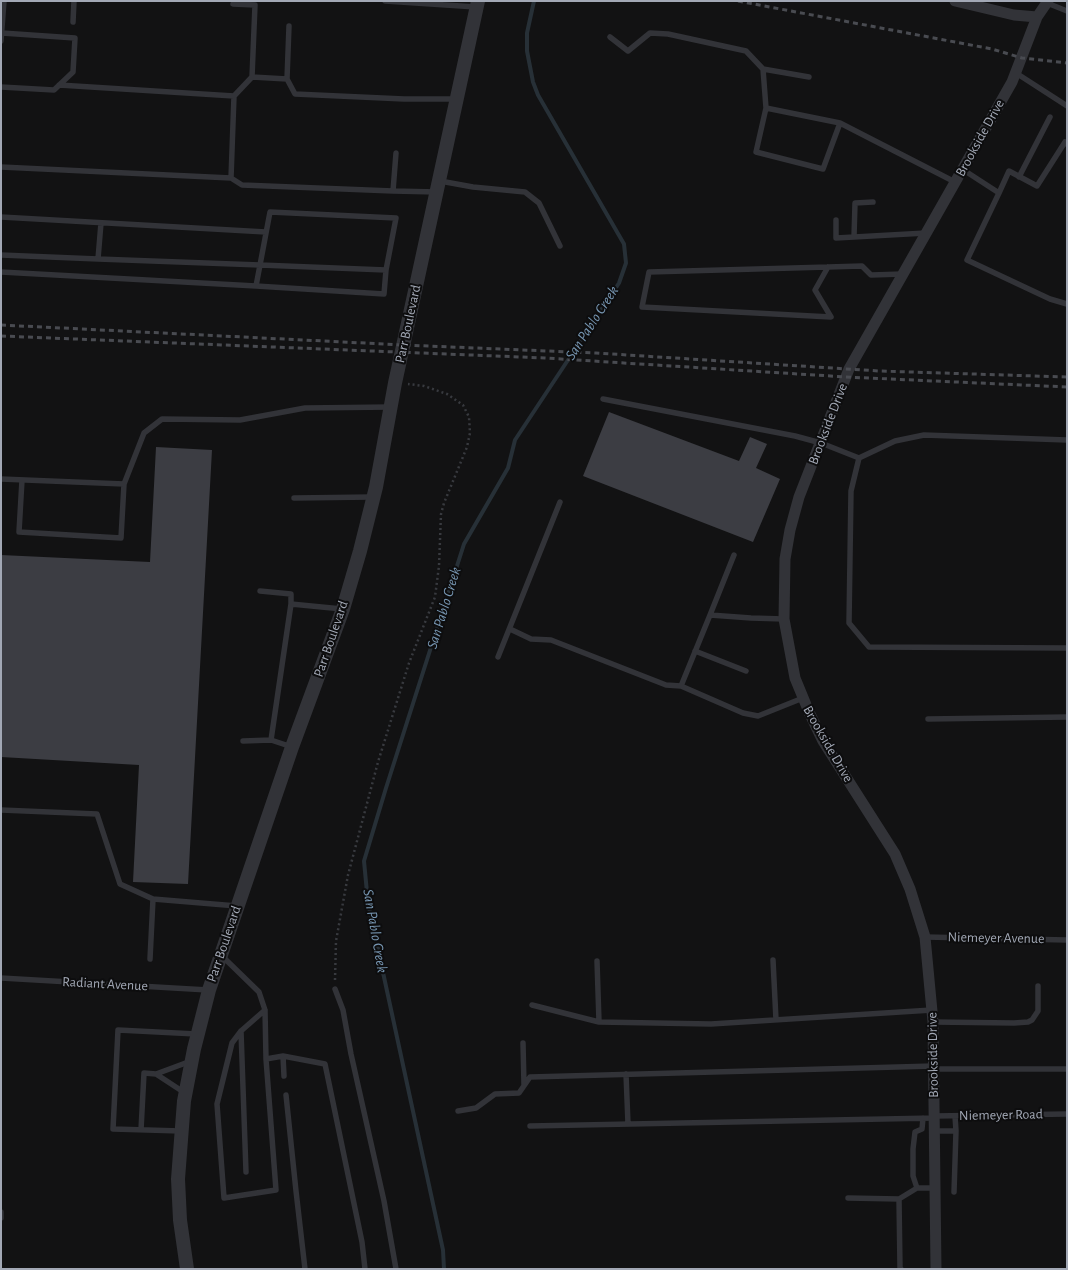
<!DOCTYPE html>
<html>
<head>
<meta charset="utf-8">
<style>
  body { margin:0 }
  #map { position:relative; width:1068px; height:1270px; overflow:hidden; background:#121213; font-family:"Alegreya Sans",sans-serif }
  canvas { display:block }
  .frame { position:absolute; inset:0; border:2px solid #a2a8b5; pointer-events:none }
</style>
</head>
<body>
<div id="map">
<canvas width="1068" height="1270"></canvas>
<div class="frame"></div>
</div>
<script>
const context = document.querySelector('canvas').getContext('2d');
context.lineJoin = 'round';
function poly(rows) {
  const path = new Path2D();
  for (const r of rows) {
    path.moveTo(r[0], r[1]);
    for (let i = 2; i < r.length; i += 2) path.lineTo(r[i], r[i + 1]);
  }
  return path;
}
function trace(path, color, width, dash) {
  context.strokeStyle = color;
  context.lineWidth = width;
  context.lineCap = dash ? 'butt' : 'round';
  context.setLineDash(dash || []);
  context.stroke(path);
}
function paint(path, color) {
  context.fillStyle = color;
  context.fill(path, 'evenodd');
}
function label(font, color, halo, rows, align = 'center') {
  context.font = font + ' "Alegreya Sans",sans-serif';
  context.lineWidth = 4;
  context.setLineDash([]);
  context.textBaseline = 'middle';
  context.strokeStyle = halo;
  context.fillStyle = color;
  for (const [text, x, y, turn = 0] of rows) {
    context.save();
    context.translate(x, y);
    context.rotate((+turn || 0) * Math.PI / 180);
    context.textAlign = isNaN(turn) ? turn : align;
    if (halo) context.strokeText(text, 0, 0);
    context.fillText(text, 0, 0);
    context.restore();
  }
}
trace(poly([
  [444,1269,443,1250,368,903,364,861,386,788,464,544,508,468,515,440,619,283,626,263,624,244,538,95,533,82,527,51,527,33,534,1]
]), '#273037', 4);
paint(poly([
  [609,412,739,461,750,437,767,444,756,468,780,479,753,542,583,476],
  [156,447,212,450,188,884,133,882,139,765,1,757,1,555,150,562]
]), '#3c3d43');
trace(poly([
  [335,980,336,941,348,875,378,762,409,663,435,597,439,566,441,514,444,503,467,447,470,433,469,417,463,405,447,394,424,386,408,384]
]), '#383a3f', 2.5, [2, 3]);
trace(poly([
  [234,1,233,4,255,5,252,77,234,96,231,178,242,185,393,191,437,192],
  [385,1,476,7],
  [1047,3,1067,11],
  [73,22,74,1],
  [610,37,628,51,650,33,668,34,746,51,763,69,766,108,840,123,955,182],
  [1,41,4,1],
  [763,69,809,77],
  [1016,73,1067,106],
  [252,77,287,79,295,94,404,99,457,99],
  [287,79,289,26],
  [59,85,234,96],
  [1,87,54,90,73,72,75,38,2,33],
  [766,108,756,152,823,169,840,123],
  [1,167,231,178],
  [962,169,999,193,1009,171,1037,186,1065,142,1067,144],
  [1019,177,1050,117],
  [440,181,473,187,525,192,539,203,560,246],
  [393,191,396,153],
  [999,193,967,260,1050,299,1067,304],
  [1,217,266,232],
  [836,220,836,238,926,233],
  [854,237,855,203,873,202],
  [1,255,98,259,260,265,386,270,396,218,270,212,260,265,256,286,384,294,386,270],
  [98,259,101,223],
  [828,267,815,290,831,317,642,307,649,272,828,267,862,266,871,275,903,274],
  [1,272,256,286],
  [603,399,795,436,821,443,859,458,895,441,924,435,1067,440],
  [859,458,851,491,849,623,869,647,1067,648],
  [1,479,124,484,144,433,162,419,240,420,305,408,391,407],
  [22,480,19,532,121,538,124,484],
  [294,498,372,497],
  [260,591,291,594,291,604],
  [710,615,734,555],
  [784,619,751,618,710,615,681,686,743,713,758,716,803,698],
  [510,629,531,639,551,640,666,685,681,686],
  [695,651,746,671],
  [498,657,560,502],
  [928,719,1067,717],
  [271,740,291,604,342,609],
  [243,741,271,740,292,747],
  [1,810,97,814,120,884,153,899,237,906],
  [925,937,1067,940],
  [222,956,259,992,265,1010,266,1059,276,1190,224,1198,217,1104,232,1043,241,1031,265,1010],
  [150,959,153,899],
  [773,960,776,1020],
  [597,961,599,1022],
  [1,978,208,990],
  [335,989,343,1010,351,1054,384,1201,396,1269],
  [532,1005,599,1022,711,1024,932,1010],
  [933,1022,1014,1023,1028,1022,1032,1020,1038,1011,1038,986],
  [241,1031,246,1172],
  [523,1043,524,1085],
  [283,1056,284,1076],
  [266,1059,283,1056,325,1064,362,1242,365,1269],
  [934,1069,1067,1069],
  [156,1074,191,1061],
  [626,1074,628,1124],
  [286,1095,296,1191,305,1269],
  [458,1111,476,1108,495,1094,519,1093,530,1077,934,1066],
  [934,1116,1067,1114],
  [955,1116,956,1131],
  [923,1118,922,1129,915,1132,913,1149,913,1176,917,1188,935,1188],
  [530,1126,934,1118],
  [141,1130,144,1073,156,1074,185,1093],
  [181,1131,113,1129,118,1030,196,1034],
  [934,1131,956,1131,954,1192],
  [848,1198,899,1199,917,1188],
  [899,1199,900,1268,901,1269],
  [1,1212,1,1218]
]), '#323338', 5.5);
trace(poly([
  [955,1,1014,15,1037,17],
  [936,1269,933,1022,925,937,910,889,895,854,823,741,809,712,795,678,784,619,785,559,790,530,799,497,849,369,1012,82,1037,17,1048,1]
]), '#323338', 11);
trace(poly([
  [187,1269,180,1220,178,1179,184,1101,194,1049,209,990,292,747,343,609,360,551,376,487,395,383,478,1]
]), '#323338', 14);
trace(poly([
  [738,1,992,49,1022,58,1067,63],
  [1,325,404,345,596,353,879,371,1067,377],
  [1,336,545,358,846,377,1067,387]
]), '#494b51', 3, [5, 4]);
label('14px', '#a2a8b5', '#0d0d0e', [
  ["Brookside Drive",980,138,-61],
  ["Parr Boulevard",408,324,-78],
  ["Brookside Drive",828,424,-69],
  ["Parr Boulevard",331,639,-71],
  ["Brookside Drive",828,744,60],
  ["Niemeyer Avenue",996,938,1],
  ["Parr Boulevard",224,944,-71],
  ["Radiant Avenue",105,984,3],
  ["Brookside Drive",933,1055,-91],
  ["Niemeyer Road",1001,1115,-1]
]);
label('italic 15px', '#7796b2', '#0d0d0e', [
  ["San Pablo Creek",592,323,-57],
  ["San Pablo Creek",444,608,-73],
  ["San Pablo Creek",375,931,80]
]);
</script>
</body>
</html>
